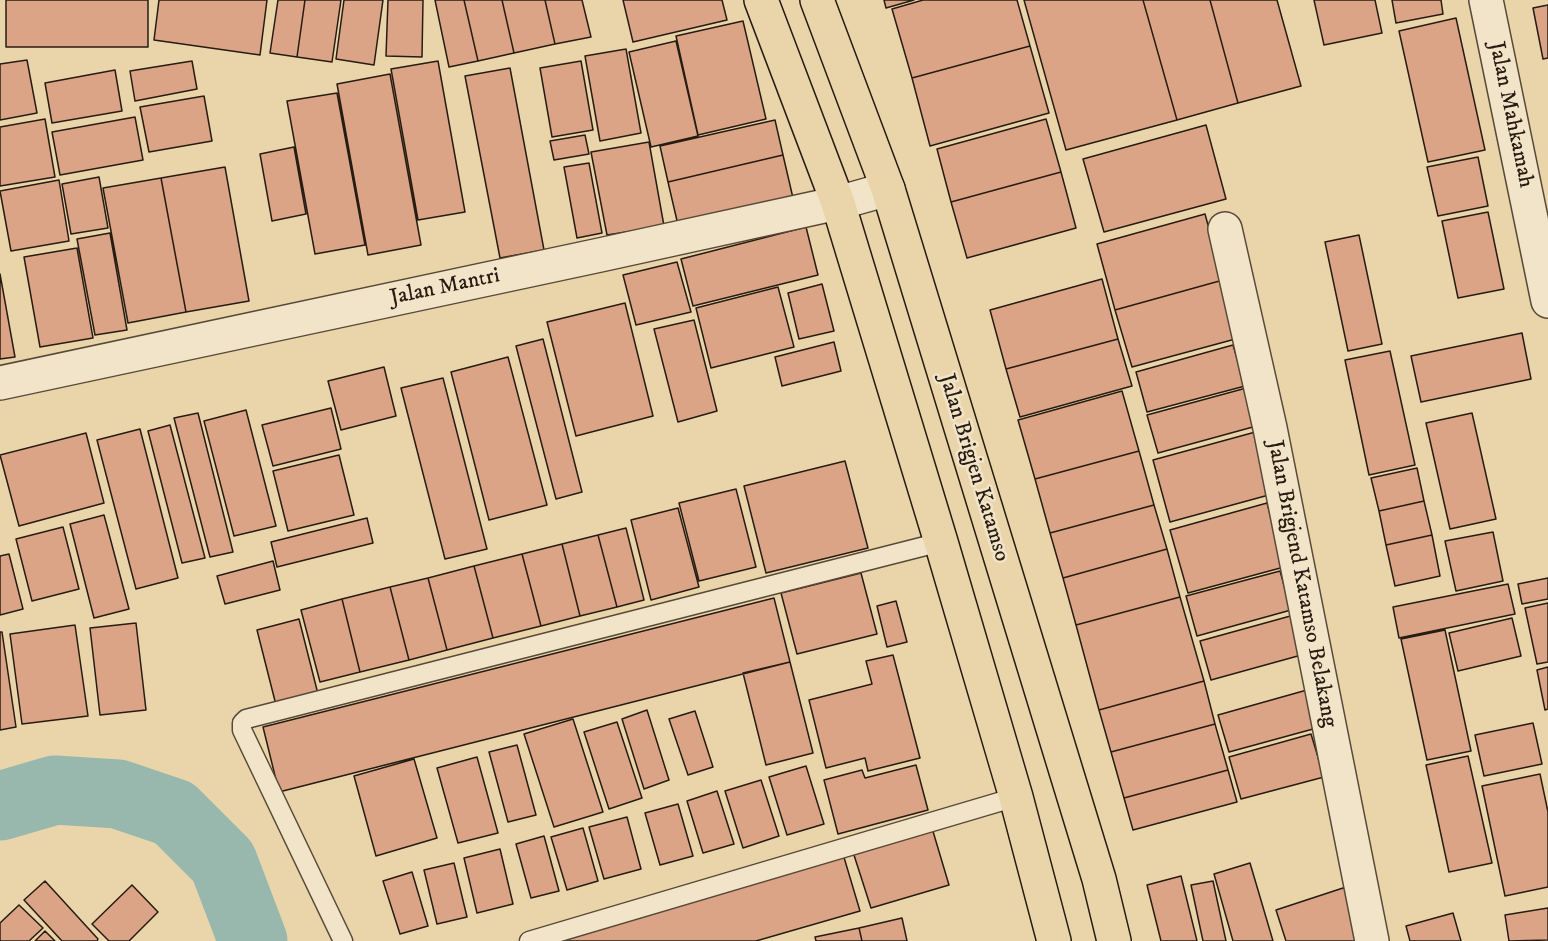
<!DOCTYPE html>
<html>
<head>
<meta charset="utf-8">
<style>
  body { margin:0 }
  canvas { display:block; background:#ead5aa }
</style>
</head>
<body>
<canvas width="1548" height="941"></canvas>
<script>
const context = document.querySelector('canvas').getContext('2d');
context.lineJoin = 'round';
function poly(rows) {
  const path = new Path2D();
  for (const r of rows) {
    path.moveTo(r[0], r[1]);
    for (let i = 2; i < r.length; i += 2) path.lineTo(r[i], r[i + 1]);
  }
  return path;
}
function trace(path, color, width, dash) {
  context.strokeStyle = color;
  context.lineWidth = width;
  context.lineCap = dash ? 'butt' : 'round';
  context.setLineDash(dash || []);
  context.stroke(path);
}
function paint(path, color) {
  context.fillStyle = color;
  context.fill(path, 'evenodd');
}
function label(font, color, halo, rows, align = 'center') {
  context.font = font + ' "IM FELL DW Pica",serif';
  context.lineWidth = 5;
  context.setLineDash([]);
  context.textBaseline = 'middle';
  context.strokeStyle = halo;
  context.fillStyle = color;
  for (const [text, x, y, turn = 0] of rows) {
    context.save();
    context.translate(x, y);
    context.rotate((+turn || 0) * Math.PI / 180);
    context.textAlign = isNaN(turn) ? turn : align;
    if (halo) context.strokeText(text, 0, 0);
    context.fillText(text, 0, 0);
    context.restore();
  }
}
trace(poly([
  [0,806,55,790,118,794,174,813,223,862,253,941]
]), '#98b8ae', 69);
const building = poly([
  [6,0,148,0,148,47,6,47,6,0],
  [159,0,267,0,260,55,154,40,159,0],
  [278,0,305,0,297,57,270,53,278,0],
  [305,0,341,0,332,62,297,57,305,0],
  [344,0,383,0,374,65,336,59,344,0],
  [388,0,423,0,422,57,386,56,388,0],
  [435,0,464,0,478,61,449,67,435,0],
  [464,0,502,0,514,53,478,61,464,0],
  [502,0,545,0,555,44,514,53,502,0],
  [545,0,582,0,591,37,555,44,545,0],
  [623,0,722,0,727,20,633,42,623,0],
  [884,0,914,0,886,8,884,0],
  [923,0,1017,0,1030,46,912,78,892,9,923,0],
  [1024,0,1143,0,1177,120,1066,150,1024,0],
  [1143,0,1210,0,1238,103,1177,120,1143,0],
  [1210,0,1277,0,1301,86,1238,103,1210,0],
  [1314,0,1375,0,1382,33,1324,45,1314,0],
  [1392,0,1441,0,1443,14,1396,23,1392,0],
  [1548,5,1548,58,1543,59,1533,8,1548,5],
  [1456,18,1485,150,1428,162,1399,31,1456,18],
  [743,21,766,119,698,135,676,36,743,21],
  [676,41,698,136,651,147,629,52,676,41],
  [1030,46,1049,113,930,146,912,78,1030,46],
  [626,49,641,133,600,141,585,56,626,49],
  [27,60,37,113,0,120,0,64,27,60],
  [192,61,197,89,135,101,130,71,192,61],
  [438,61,465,212,418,220,391,69,438,61],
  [581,61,593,130,552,137,540,68,581,61],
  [510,68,544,250,500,258,465,76,510,68],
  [115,70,122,111,52,123,45,83,115,70],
  [390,74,421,245,368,255,337,84,390,74],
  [337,93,365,245,315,254,287,101,337,93],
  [204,96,212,141,149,152,140,107,204,96],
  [135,117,143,160,60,175,52,132,135,117],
  [45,119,55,177,0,186,0,127,45,119],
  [1046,119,1061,172,951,202,937,149,1046,119],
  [775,120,783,155,668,182,660,146,775,120],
  [1206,125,1226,199,1104,232,1083,159,1206,125],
  [585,135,589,154,554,160,550,141,585,135],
  [649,142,664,226,607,235,591,152,649,142],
  [294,147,306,214,272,221,260,154,294,147],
  [783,155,793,198,678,225,668,182,783,155],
  [1478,157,1488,206,1438,216,1427,167,1478,157],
  [589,163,602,233,577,238,564,167,589,163],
  [225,167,249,301,186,312,161,178,225,167],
  [1061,172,1076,228,967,258,951,202,1061,172],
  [99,177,108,228,71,234,62,184,99,177],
  [161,178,186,312,128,323,103,188,161,178],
  [59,180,69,241,11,251,0,191,59,180],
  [1488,212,1504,289,1458,298,1442,221,1488,212],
  [1205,214,1223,280,1115,310,1097,244,1205,214],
  [806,227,818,275,693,306,681,259,806,227],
  [110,233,127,330,95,335,77,239,110,233],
  [1359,235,1382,344,1348,351,1325,242,1359,235],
  [77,248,93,338,40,347,24,257,77,248],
  [677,262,691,312,636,325,623,275,677,262],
  [0,274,15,357,0,359,0,274],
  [1102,279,1118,339,1006,369,990,310,1102,279],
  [1223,280,1239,338,1132,367,1115,310,1223,280],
  [822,284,834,331,799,339,788,293,822,284],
  [778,287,794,347,711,368,696,308,778,287],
  [625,303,653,416,576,436,547,322,625,303],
  [694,320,717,411,678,422,654,329,694,320],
  [1522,333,1531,379,1421,402,1411,356,1522,333],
  [543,339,582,492,556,499,516,346,543,339],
  [1118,339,1132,386,1020,417,1006,369,1118,339],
  [834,342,841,371,782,386,775,357,834,342],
  [1233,345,1245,386,1147,412,1136,372,1233,345],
  [1390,351,1415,465,1369,475,1345,360,1390,351],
  [508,357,547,505,489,520,451,372,508,357],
  [384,367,396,416,341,430,328,381,384,367],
  [443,378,487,549,445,559,401,388,443,378],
  [1272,381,1282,419,1158,453,1147,415,1272,381],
  [1122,391,1139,451,1035,479,1018,420,1122,391],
  [331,408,341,449,273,466,262,425,331,408],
  [246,410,276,526,234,536,204,421,246,410],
  [198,413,233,552,210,557,174,418,198,413],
  [1472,413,1496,519,1450,529,1426,423,1472,413],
  [170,425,205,558,182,563,148,431,170,425],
  [1270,428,1287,490,1170,522,1153,460,1270,428],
  [140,429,178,578,136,589,97,440,140,429],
  [86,433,104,503,19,526,0,455,86,433],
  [1139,451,1154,505,1050,533,1035,479,1139,451],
  [339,455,354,515,288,531,273,471,339,455],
  [845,461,868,548,766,573,744,486,845,461],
  [1417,468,1424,501,1379,511,1371,478,1417,468],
  [736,489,756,567,699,581,679,503,736,489],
  [1424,501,1432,535,1386,545,1379,511,1424,501],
  [1267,503,1284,567,1188,593,1170,530,1267,503],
  [1154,505,1167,549,1063,578,1050,533,1154,505],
  [678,508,699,587,651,600,631,520,678,508],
  [104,515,129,609,94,618,70,524,104,515],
  [367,518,373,543,277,567,271,542,367,518],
  [63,527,79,589,32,601,16,539,63,527],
  [626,528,644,600,617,607,598,535,626,528],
  [1493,532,1503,581,1456,591,1445,541,1493,532],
  [598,535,617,607,580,616,562,544,598,535],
  [1432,535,1440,576,1395,586,1386,545,1432,535],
  [562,544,580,616,541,626,522,554,562,544],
  [1167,549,1180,597,1076,625,1063,578,1167,549],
  [9,554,23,609,0,615,0,556,9,554],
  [522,554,541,626,493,638,474,566,522,554],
  [273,561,280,590,225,604,217,576,273,561],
  [474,566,493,638,447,650,428,578,474,566],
  [1280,571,1291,610,1197,636,1186,596,1280,571],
  [861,573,877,634,797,654,781,593,861,573],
  [428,578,447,650,409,660,390,587,428,578],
  [1548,578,1548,599,1522,604,1518,584,1548,578],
  [1508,584,1515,614,1399,638,1393,607,1508,584],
  [390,587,409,660,360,672,342,599,390,587],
  [1180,597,1204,681,1099,710,1076,625,1180,597],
  [774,598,790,662,279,792,263,727,774,598],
  [342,599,360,672,320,682,301,610,342,599],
  [896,601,907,642,887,647,877,606,896,601],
  [1548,603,1548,662,1537,664,1525,608,1548,603],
  [1294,615,1305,654,1211,680,1200,641,1294,615],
  [1512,618,1521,656,1458,671,1449,633,1512,618],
  [299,619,318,694,276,705,257,630,299,619],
  [136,623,146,710,100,715,90,628,136,623],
  [75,625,88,716,22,724,10,634,75,625],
  [1445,630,1471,751,1427,760,1401,639,1445,630],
  [0,632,2,632,16,727,0,730,0,632],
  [893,655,920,758,868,771,865,758,826,768,809,700,872,684,866,661,893,655],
  [790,662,813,753,766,765,743,673,790,662],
  [1548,667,1548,709,1545,710,1537,670,1548,667],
  [1204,681,1215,724,1111,752,1099,710,1204,681],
  [1314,688,1324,726,1229,752,1218,715,1314,688],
  [647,710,669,780,644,789,622,719,647,710],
  [695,711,713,767,688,775,669,719,695,711],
  [573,719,603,812,554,827,524,734,573,719],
  [617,722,642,798,609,809,584,732,617,722],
  [1533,723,1542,764,1484,776,1475,735,1533,723],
  [1215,724,1228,770,1124,798,1111,752,1215,724],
  [1311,734,1324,777,1241,799,1229,757,1311,734],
  [517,745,536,815,508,822,489,752,517,745],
  [1468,756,1492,863,1449,872,1426,765,1468,756],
  [477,757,498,833,458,843,437,768,477,757],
  [414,759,437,838,376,856,354,776,414,759],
  [916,765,928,810,838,834,824,780,862,770,865,778,916,765],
  [806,766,824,824,787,835,769,777,806,766],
  [1228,770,1237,802,1133,830,1124,798,1228,770],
  [1540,774,1548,812,1548,887,1505,896,1482,786,1540,774],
  [761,780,779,836,743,848,725,791,761,780],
  [717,791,734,844,703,853,687,801,717,791],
  [678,804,693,856,660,865,645,813,678,804],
  [627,817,641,869,604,879,589,827,627,817],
  [583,828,598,881,567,890,551,837,583,828],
  [932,828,949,885,871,908,853,852,932,828],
  [544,836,559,891,531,898,516,844,544,836],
  [500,849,513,904,477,913,464,858,500,849],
  [843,854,860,911,756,941,546,941,843,854],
  [454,863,467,917,437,924,424,870,454,863],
  [1250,863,1273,941,1233,941,1214,874,1250,863],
  [412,872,428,926,400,934,383,881,412,872],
  [1181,876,1197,941,1161,941,1147,885,1181,876],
  [45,881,98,939,97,941,62,941,24,900,45,881],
  [1213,881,1226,941,1203,941,1191,885,1213,881],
  [132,885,158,912,129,941,109,941,92,924,132,885],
  [1346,887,1356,941,1286,941,1276,910,1346,887],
  [19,905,43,928,29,941,0,941,0,923,19,905],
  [1548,908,1548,940,1509,941,1505,915,1548,908],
  [1453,913,1461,941,1410,941,1406,926,1453,913],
  [902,918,907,941,862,941,859,928,902,918],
  [859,928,862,941,816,941,815,937,859,928],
  [45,931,55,941,35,941,45,931]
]);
paint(building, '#dca486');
trace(building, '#271c12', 1.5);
const service = poly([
  [343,941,242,730,242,723,246,719,941,542],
  [529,941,1016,797]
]);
const minor = poly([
  [1486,0,1548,301],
  [1225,229,1270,428,1372,941],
  [0,383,600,255,838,203,888,189]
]);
const primary = poly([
  [761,0,838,203,941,542,1016,797,1054,941],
  [817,0,888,189,1099,879,1114,941]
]);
trace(service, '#584a38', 21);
trace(minor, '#584a38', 36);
trace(primary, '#271c12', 36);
trace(service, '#f1e4c8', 18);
trace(minor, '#f1e4c8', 33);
trace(primary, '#ead5aa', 33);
label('22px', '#271c12', '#f1e4c8', [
  ["Jalan Mahkamah",1510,115,78],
  ["Jalan Mantri",445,288,-12],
  ["Jalan Brigjen Katamso",973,468,73],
  ["Jalan Brigjend Katamso Belakang",1301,584,79]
]);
</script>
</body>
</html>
